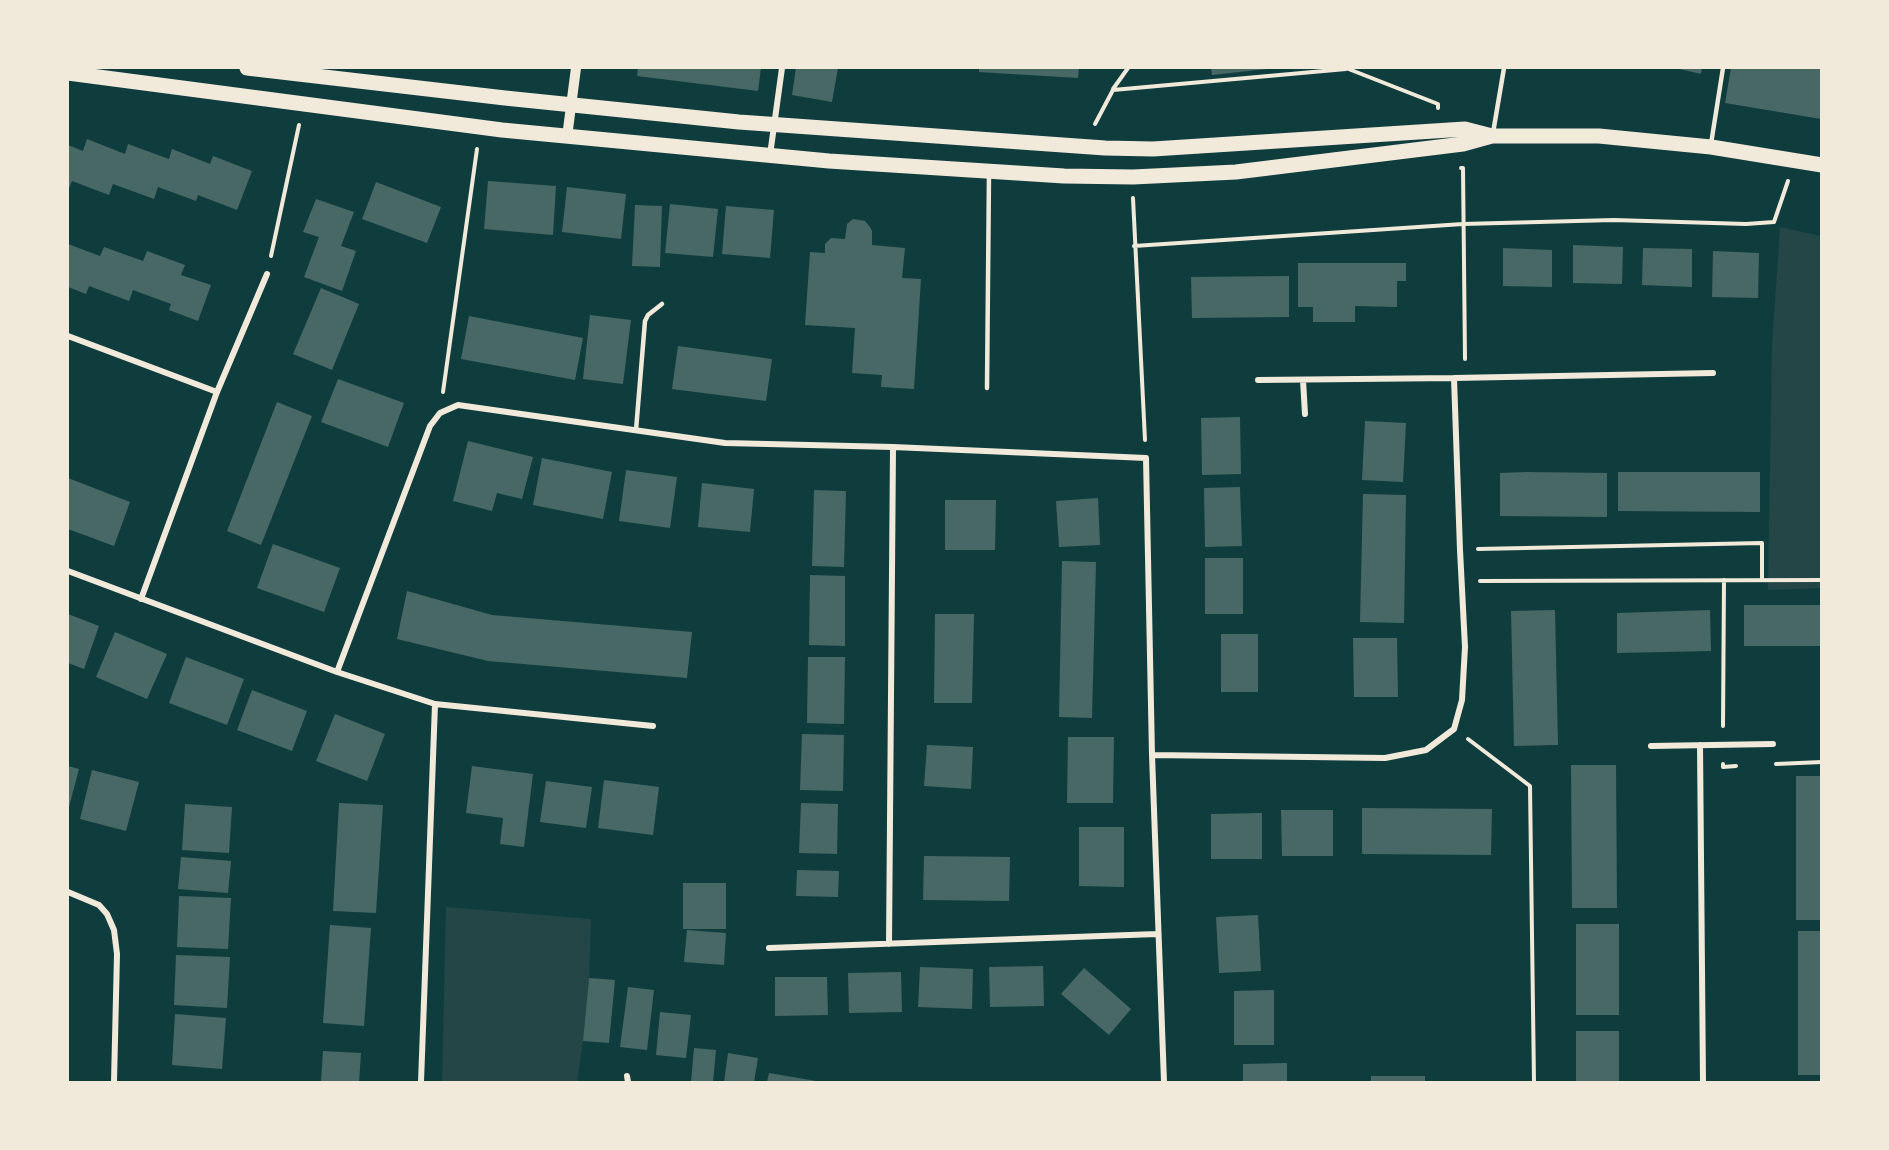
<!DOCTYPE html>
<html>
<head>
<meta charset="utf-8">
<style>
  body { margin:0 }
  #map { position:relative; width:1889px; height:1150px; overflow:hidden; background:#0f3d3e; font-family:Georgia,serif }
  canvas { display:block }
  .frame { position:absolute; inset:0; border:69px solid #f1e9da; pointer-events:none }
</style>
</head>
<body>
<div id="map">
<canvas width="1889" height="1150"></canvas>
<div class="frame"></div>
</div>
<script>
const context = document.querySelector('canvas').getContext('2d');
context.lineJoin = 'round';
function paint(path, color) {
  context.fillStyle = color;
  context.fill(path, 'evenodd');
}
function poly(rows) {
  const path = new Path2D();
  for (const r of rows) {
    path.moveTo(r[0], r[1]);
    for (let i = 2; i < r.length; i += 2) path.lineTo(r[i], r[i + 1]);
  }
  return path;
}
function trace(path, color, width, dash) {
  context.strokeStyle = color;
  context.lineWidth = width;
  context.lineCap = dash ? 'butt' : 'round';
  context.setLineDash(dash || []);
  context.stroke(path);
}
paint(poly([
  [1780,227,1821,236,1822,588,1768,590,1772,345],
  [446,907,591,919,589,978,583,1041,577,1082,442,1082]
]), '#244646');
paint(poly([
  [638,68,761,68,758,91,637,76],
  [796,68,838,68,832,102,792,95],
  [979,68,1079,68,1078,78,979,72],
  [1211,68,1267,68,1267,69,1212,75],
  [1675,68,1702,68,1701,74],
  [1731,68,1821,68,1821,119,1725,103],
  [87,139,125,154,128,144,169,159,172,149,210,164,213,156,252,171,237,210,198,195,196,201,158,187,154,199,113,184,109,195,72,181,68,191,68,145,83,151],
  [488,181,556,186,553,235,484,229],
  [376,182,441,207,427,243,362,219],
  [567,187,626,194,621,239,562,232],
  [316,199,354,212,341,246,356,251,342,291,304,277,319,237,303,232],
  [670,204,718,209,713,257,665,253],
  [635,205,662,206,660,267,632,266],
  [726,206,774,210,770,258,722,254],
  [853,219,865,221,870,227,872,231,872,245,905,248,902,278,921,279,914,389,881,387,882,375,852,373,855,328,805,325,810,252,825,253,825,244,831,238,845,239,847,224],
  [68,244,100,256,104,247,143,261,147,251,185,265,181,275,211,285,198,321,169,310,171,304,133,290,129,301,89,286,86,294,68,287],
  [1573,245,1623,247,1622,284,1573,283],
  [1503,248,1552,250,1552,287,1503,286],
  [1643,248,1692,249,1692,287,1642,285],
  [1713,251,1759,253,1758,298,1712,297],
  [1298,263,1406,263,1406,281,1397,281,1397,307,1355,306,1355,322,1313,322,1313,307,1298,307],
  [1289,276,1289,317,1192,318,1191,277],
  [321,288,359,304,332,370,293,354],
  [590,315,631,320,623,384,583,379],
  [469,316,583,338,575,380,461,359],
  [678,346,772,359,766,401,672,389],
  [338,379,404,403,388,447,321,422],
  [277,402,312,416,261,545,227,531],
  [1240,417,1241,474,1202,475,1201,418],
  [1365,421,1406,423,1403,482,1362,480],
  [468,441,533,457,522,499,497,493,492,511,453,501],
  [542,458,612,472,603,519,533,505],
  [626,470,677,477,670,528,619,521],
  [1527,472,1607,473,1607,517,1500,516,1500,473],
  [1618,472,1760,472,1760,512,1618,511],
  [68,478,130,502,114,546,68,529],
  [702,483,754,489,750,532,698,527],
  [1240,487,1242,546,1205,547,1204,488],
  [814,490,846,491,844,567,812,566],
  [1363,494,1406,495,1404,623,1360,622],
  [1098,498,1100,545,1059,547,1056,501],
  [945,500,996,500,995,550,945,550],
  [273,544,340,568,324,612,257,588],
  [1205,558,1243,558,1243,614,1205,614],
  [1062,561,1096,562,1092,718,1059,717],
  [810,575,845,576,845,646,809,645],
  [407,591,492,615,692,632,687,678,488,661,397,639],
  [1744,605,1821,605,1821,646,1744,646],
  [1555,610,1558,745,1514,746,1511,611],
  [1710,610,1711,651,1617,653,1617,613],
  [68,614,99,626,84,669,68,663],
  [935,614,974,614,972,703,934,703],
  [115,632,167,654,147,699,96,677],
  [1221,634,1258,634,1258,692,1221,692],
  [1353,638,1397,638,1398,697,1354,697],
  [186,657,244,679,227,725,169,703],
  [808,657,845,657,844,724,807,723],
  [252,690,307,711,292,751,237,730],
  [335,714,385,734,367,781,316,761],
  [802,734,844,735,843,791,800,790],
  [1068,737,1114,737,1113,803,1067,803],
  [927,745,973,747,971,789,924,786],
  [1571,765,1616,765,1617,908,1572,908],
  [68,766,79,769,68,811],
  [472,766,533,774,524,847,500,844,503,818,466,813],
  [92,770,139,782,126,831,80,819],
  [1796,776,1821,776,1821,920,1796,920],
  [604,780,659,787,653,835,598,828],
  [546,781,592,787,586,828,540,822],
  [339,803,383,805,376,913,333,911],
  [801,803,838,804,837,854,799,853],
  [185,804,232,807,229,853,182,850],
  [1362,808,1492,809,1491,855,1362,854],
  [1281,810,1333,810,1333,856,1282,856],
  [1262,813,1262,859,1211,859,1211,814],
  [1079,827,1124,827,1124,887,1079,886],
  [924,856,1010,857,1009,901,923,900],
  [181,857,231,861,228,893,178,889],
  [797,870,839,871,838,897,796,896],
  [683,883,726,883,726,929,683,929],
  [179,896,231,898,228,949,177,947],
  [1258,915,1261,971,1219,973,1216,917],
  [1576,924,1619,924,1619,1015,1576,1015],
  [330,925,371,928,364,1026,323,1023],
  [687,930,726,933,724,965,684,962],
  [1798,931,1821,931,1821,1075,1798,1075],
  [176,955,230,957,227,1008,174,1005],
  [1043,966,1044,1006,990,1007,989,967],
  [920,967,973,969,972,1009,918,1007],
  [1084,968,1131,1009,1109,1035,1061,994],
  [901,972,902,1012,849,1013,848,973],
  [775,977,827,977,828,1015,775,1016],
  [589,978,615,980,609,1043,583,1041],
  [628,987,654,990,647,1050,620,1047],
  [1274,990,1274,1045,1234,1045,1234,991],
  [660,1012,691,1015,686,1058,656,1055],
  [175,1014,226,1018,222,1069,172,1065],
  [1576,1031,1619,1031,1619,1082,1576,1082],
  [694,1048,716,1050,713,1082,691,1082],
  [323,1051,361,1053,359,1082,321,1082],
  [728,1053,758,1058,754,1082,724,1082],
  [1287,1063,1287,1082,1243,1082,1243,1064],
  [769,1073,816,1081,816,1082,767,1082],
  [1371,1076,1425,1076,1425,1082,1371,1082]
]), '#486865');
trace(poly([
  [1346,68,1438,104,1438,108],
  [1113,89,1128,68],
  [1095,124,1113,90,1346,69],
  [1461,168,1463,168,1465,359],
  [1133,198,1145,440],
  [1134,246,1463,224,1614,220,1746,224,1774,222,1788,181],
  [271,256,299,125],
  [443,392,477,149],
  [1478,549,1762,543,1762,580],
  [1480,581,1822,580],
  [1723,726,1724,580],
  [1468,739,1530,786,1534,1082],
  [1723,764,1723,767,1736,766],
  [1776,764,1822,762]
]), '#f1e9da', 4);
trace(poly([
  [1493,133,1504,68],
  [1711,144,1723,68],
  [987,388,989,173],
  [636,430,645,321,648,315,662,304]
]), '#f1e9da', 4.5);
trace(poly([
  [770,155,782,68],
  [68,336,217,392],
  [1258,380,1454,378],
  [1303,380,1305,414],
  [68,571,337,672,435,704],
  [141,599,217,392,267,274],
  [337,672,430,426,440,413,458,405,725,443,893,447,1146,458,1152,755,1164,1082],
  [1700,745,1703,1082],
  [1651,746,1773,744],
  [1152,755,1385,758,1426,750,1454,729,1462,700,1465,647,1460,550,1454,378,1713,373],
  [68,892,99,905,107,914,114,930,117,954,114,1082],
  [889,944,893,447],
  [769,948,1157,934],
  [627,1076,628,1082],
  [421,1082,435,704,653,726]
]), '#f1e9da', 6);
trace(poly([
  [567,137,576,68]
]), '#f1e9da', 10);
trace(poly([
  [247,68,505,98,739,122,1105,148,1153,149,1465,129,1492,136,1599,136,1711,147,1822,165],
  [68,73,502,130,829,161,1064,176,1133,177,1236,172,1463,144,1492,136]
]), '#f1e9da', 15);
</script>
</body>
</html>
